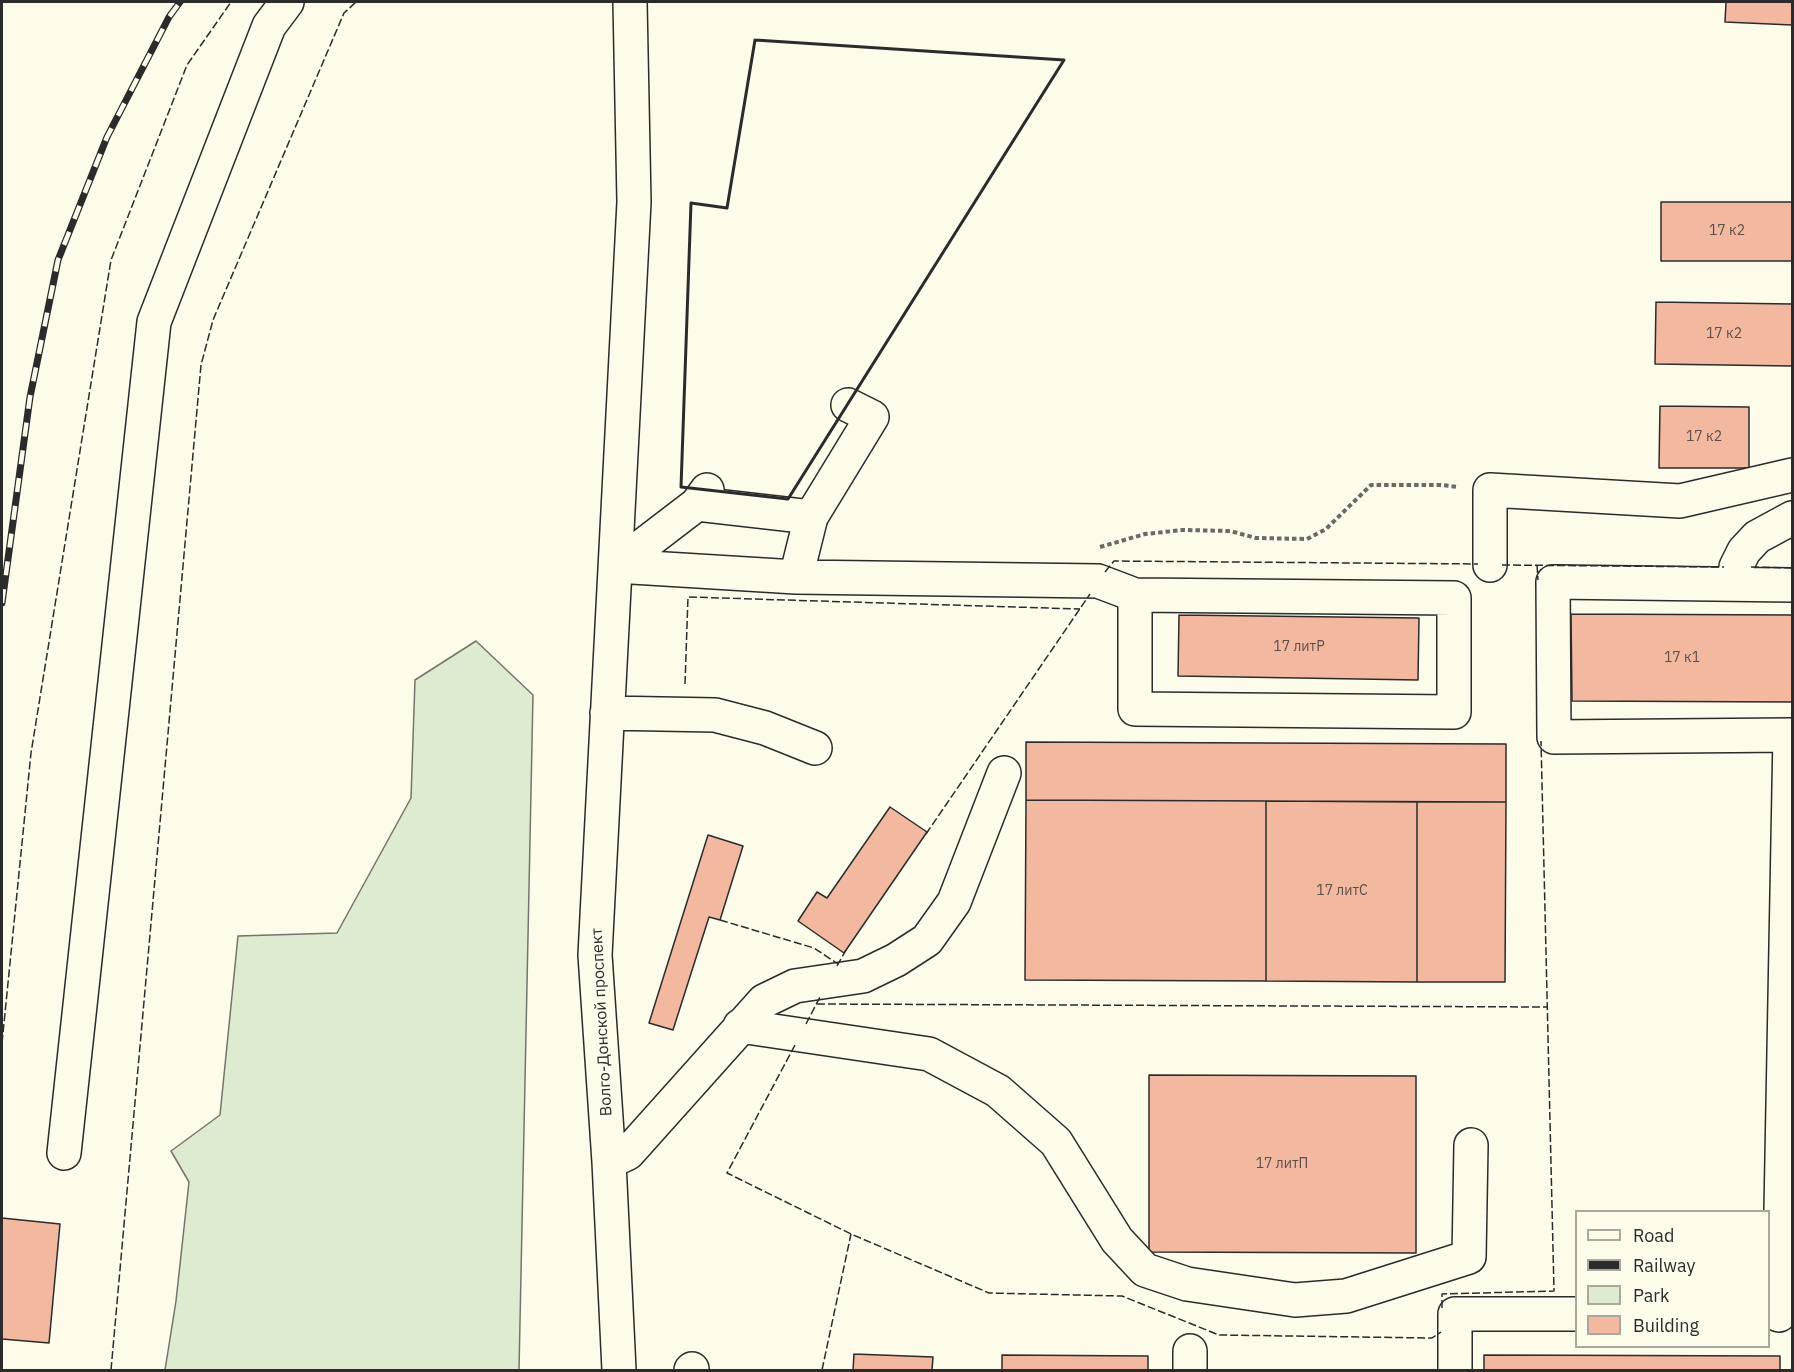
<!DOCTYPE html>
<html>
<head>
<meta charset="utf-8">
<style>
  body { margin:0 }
  #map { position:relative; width:1794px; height:1372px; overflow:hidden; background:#fdfbea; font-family:"IBM Plex Sans",sans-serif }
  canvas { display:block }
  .frame { position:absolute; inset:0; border:3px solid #2b2b2b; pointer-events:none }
  .legend { position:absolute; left:1575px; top:1210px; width:195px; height:138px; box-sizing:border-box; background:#fdfbea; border:2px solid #a9a89e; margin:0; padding:8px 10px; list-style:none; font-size:18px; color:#2b2b2b }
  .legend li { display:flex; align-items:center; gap:12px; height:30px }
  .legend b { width:30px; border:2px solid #a9a89e }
</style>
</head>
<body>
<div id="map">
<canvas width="1794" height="1372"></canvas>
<div class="frame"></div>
<ul class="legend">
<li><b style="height:8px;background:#fdfbea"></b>Road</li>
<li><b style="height:8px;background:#2b2b2b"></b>Railway</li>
<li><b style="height:16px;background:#deebd1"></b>Park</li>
<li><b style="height:16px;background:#f2b8a0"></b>Building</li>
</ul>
</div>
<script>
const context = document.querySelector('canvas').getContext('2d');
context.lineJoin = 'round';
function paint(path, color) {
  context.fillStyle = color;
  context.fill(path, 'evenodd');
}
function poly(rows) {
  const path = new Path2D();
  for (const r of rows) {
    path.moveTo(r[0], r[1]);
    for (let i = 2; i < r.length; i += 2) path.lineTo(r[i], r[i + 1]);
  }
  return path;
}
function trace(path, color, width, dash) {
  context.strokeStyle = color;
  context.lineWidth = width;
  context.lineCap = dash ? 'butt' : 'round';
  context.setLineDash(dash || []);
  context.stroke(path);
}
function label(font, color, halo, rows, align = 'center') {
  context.font = font + ' "IBM Plex Sans",sans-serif';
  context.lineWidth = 4.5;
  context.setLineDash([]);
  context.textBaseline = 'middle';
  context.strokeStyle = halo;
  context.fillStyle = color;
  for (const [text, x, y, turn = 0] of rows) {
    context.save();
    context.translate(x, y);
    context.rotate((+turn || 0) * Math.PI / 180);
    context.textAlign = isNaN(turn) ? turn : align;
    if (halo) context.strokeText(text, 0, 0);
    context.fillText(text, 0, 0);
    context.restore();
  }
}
const green = poly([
  [476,641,533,695,519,1370,165,1370,176,1301,189,1182,171,1151,220,1115,238,936,337,933,411,798,415,680,476,641]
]);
paint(green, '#deebd1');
trace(green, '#74746e', 1.5);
const building = poly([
  [1726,2,1792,2,1792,25,1725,22,1726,2],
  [1661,202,1792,202,1792,261,1661,261,1661,202],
  [1656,302,1792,304,1792,366,1655,364,1656,302],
  [1660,406,1749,407,1749,468,1659,468,1660,406],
  [1571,614,1792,615,1792,702,1572,701,1571,614],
  [1179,615,1419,618,1418,680,1178,676,1179,615],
  [1026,742,1506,744,1506,802,1026,800,1026,742],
  [1026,800,1266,801,1266,981,1025,980,1026,800],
  [1266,801,1417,802,1417,982,1266,981,1266,801],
  [1417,802,1506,802,1505,982,1417,982,1417,802],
  [890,807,927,832,844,953,798,921,817,892,827,898,890,807],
  [708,835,743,846,720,920,709,917,673,1030,649,1023,708,835],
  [1149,1075,1416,1076,1416,1253,1149,1252,1149,1075],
  [2,1218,60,1224,49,1343,2,1339,2,1218],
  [854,1354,933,1357,932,1370,853,1370,854,1354],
  [1002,1355,1148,1356,1148,1370,1002,1370,1002,1355],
  [1484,1355,1780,1356,1780,1370,1484,1370,1484,1355]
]);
paint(building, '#f2b8a0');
trace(building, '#2b2b2b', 1.5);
const minor = poly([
  [697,504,811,517],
  [1490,565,1490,490,1680,501,1792,475],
  [616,566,796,577,1098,581,1135,595,1454,598,1454,712,1135,709,1135,595],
  [616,566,697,504,707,490],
  [796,577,811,517,872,417,848,405],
  [1735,584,1736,567,1744,551,1757,537,1792,518],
  [607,713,715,715,765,728,815,748],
  [740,1026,929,1054,998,1091,1056,1142,1117,1240,1145,1270,1187,1284,1295,1300,1346,1296,1469,1257,1471,1145],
  [64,1153,154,322,269,26,287,2],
  [609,1162,628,1153,764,1001,795,986,863,976,896,960,927,940,954,902,1004,773],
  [1779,1315,1790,735,1554,737,1553,582,1792,585],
  [1190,1351,1190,1370],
  [619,1370,609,1162,595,955,634,202,630,2],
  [691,1370,692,1369],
  [1455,1370,1455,1314,1576,1314]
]);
trace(minor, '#2b2b2b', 36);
trace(poly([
  [1100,547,1145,534,1183,530,1230,531,1256,538,1307,539,1326,529,1371,485,1441,485,1459,487]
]), '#6a6964', 4, [4.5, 3]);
trace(minor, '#fdfbea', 33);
const rail = poly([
  [2,603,30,397,58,260,107,137,169,17,180,2]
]);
trace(rail, '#2b2b2b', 7);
trace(rail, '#fdfbea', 4.5, [14]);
trace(poly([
  [1502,565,1724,567],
  [1537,565,1538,580],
  [1751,567,1792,568],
  [1105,572,1114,561,1478,564],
  [685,684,688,597,1080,609],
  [926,834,1090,594],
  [720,920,814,948,838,964],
  [837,966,846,950],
  [817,1004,1547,1007],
  [806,1024,821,995],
  [2,1043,31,753,111,260,187,65,231,2],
  [795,1045,727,1173,851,1234,989,1293,1122,1296,1219,1335,1432,1338,1441,1332],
  [1442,1308,1442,1294,1554,1291,1541,741],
  [111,1370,201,365,213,320,344,13,356,2],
  [822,1370,851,1234]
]), '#2b2b2b', 1.5, [8, 3]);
trace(poly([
  [755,40,1064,60,788,499,681,487,691,203,727,208,755,40]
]), '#2b2b2b', 3);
label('14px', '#5d4e48', null, [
  ["17 к2",1727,231],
  ["17 к2",1724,334],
  ["17 к2",1704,437],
  ["17 литР",1299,647],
  ["17 к1",1682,658],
  ["17 литС",1342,891],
  ["17 литП",1282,1164]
]);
label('16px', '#2b2b2b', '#fdfbea', [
  ["Волго-Донской проспект",602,1022,-93]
]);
</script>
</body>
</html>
